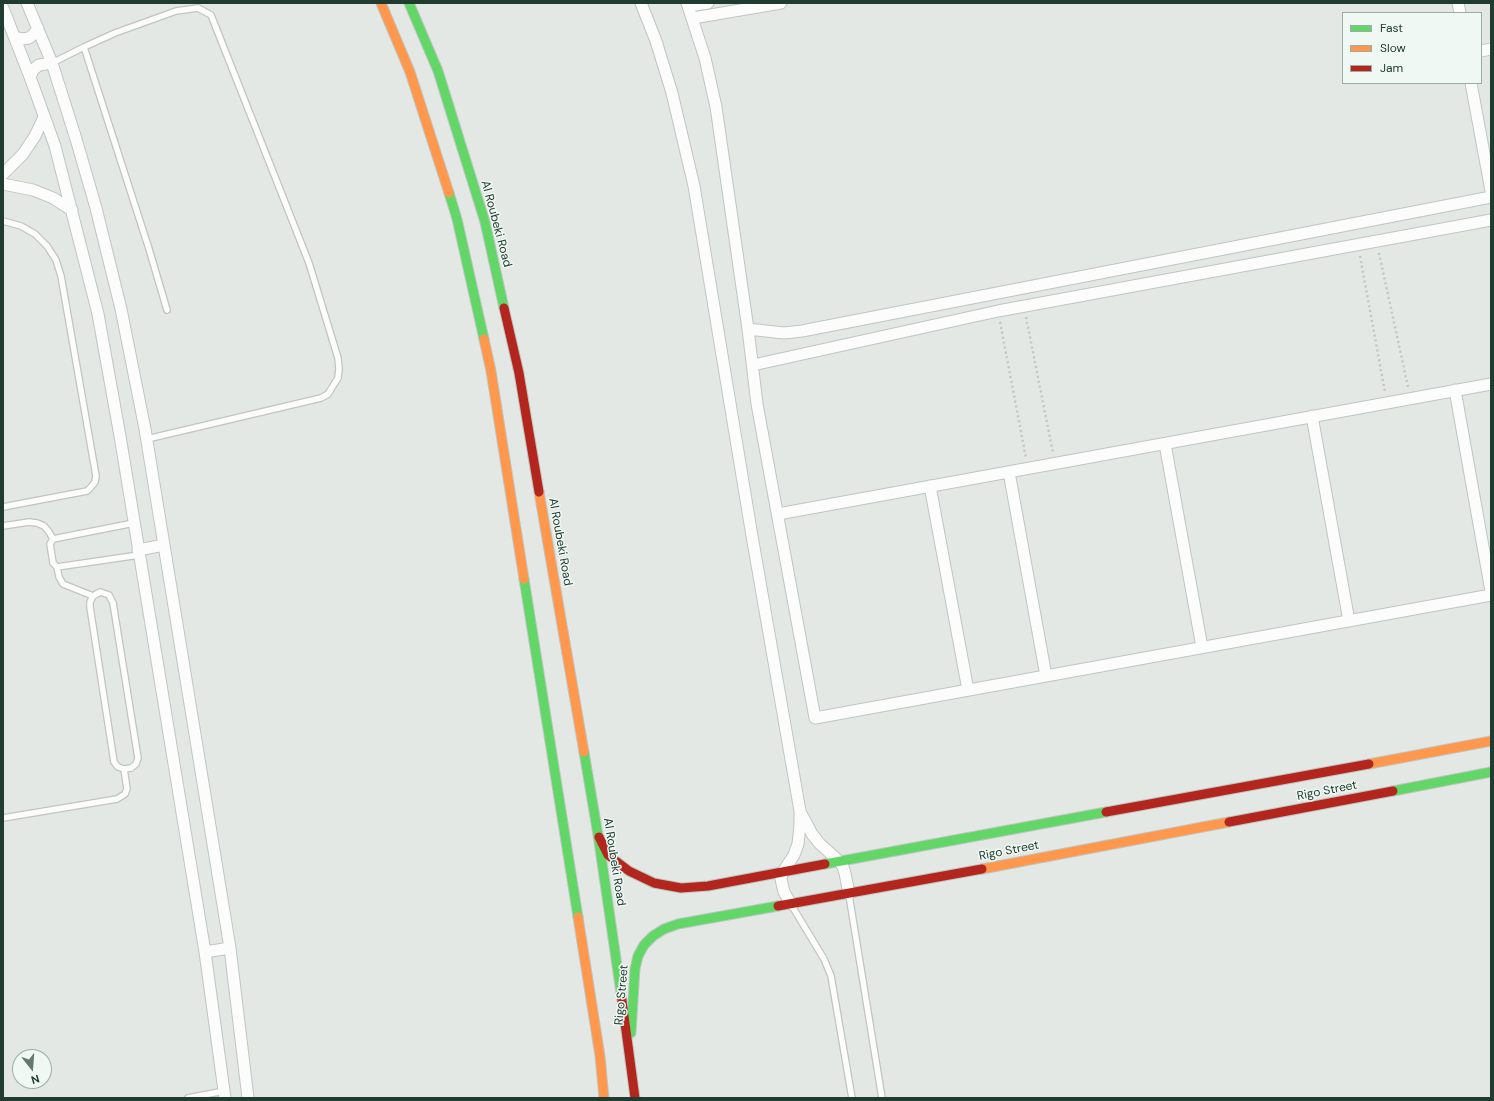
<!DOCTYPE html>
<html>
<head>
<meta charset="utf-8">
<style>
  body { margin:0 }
  #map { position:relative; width:1494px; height:1101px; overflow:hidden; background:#e3e8e5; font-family:"DM Sans",sans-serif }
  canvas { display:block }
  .frame { position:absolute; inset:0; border:4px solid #203c31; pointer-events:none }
  .legend { position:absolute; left:1342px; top:12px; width:140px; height:72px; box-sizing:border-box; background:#f0f8f3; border:1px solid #9dada5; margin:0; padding:5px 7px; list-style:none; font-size:12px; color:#203c31 }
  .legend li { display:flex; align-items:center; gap:8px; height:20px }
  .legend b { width:20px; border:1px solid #9dada5 }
  .north { position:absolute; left:12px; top:1049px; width:40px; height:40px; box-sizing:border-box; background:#f0f8f3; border:1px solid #9dada5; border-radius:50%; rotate:163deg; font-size:11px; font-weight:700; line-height:16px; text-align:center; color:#203c31 }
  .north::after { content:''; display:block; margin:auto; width:14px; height:18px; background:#647870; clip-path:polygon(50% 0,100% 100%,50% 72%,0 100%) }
</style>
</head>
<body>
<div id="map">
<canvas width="1494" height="1101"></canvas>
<div class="frame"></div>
<ul class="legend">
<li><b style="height:5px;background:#63d668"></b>Fast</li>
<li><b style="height:5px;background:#ff974d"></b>Slow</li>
<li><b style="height:5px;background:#b3261e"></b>Jam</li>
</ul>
<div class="north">N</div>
</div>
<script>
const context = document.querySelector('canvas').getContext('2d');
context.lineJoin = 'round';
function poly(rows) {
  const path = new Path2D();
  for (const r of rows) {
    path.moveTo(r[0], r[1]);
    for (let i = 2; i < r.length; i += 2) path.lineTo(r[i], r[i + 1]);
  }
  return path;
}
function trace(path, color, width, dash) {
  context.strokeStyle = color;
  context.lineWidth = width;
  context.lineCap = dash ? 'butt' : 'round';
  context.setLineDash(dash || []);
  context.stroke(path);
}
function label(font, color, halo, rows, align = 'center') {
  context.font = font + ' "DM Sans",sans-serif';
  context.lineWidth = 3;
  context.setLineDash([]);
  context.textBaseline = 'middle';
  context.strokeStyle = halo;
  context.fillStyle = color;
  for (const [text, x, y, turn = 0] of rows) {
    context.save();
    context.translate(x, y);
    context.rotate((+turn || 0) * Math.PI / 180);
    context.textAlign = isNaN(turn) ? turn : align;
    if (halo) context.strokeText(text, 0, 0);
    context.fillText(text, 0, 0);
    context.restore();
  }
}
const lane = poly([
  [84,47,115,33,176,11,198,8,211,15,309,263,338,358,339,369,338,378,328,394,321,398,147,439],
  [52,63,84,47,149,249,167,310],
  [3,221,21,226,35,234,47,246,56,260,61,276,96,476,95,482,91,487,87,491,3,507],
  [134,523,53,539,50,544,53,563,57,567,139,555],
  [3,526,29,522,37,523,44,526,49,532,53,539],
  [57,567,59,577,63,584,93,596],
  [100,592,109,595,113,603,138,758,136,764,131,768,124,769,118,767,114,762,90,607,90,602,93,596,100,592],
  [3,818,117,799,125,794,127,789,124,769],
  [849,895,882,1098],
  [792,906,824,959,831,976,852,1098],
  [188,1098,224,1091]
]);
const street = poly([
  [27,3,52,63,76,139,96,208,121,309,145,429,230,948,248,1098],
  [641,3,656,41,672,93,694,186,752,536,800,811,800,825,798,844,794,855,782,873,781,879,784,892,791,904],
  [687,3,705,58,716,107,748,329,757,404,815,718,1491,595],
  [1458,3,1460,13],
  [689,6,708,3],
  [3,8,30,77,55,146,98,314,120,436,205,952,225,1098],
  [693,18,781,3],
  [15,37,22,39,29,38,34,34,38,28],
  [1481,51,1491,49],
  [30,77,33,70,39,65,52,63],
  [1471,83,1491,191],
  [3,174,23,154,35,136,44,117],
  [3,184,33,190,53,198,72,210],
  [748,329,784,333,802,331,1491,197],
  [753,365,998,311,1491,220],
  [1455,390,1491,591],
  [1312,416,1349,621],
  [1165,444,1202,647],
  [1009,472,1046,676],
  [930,486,968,690],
  [778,514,1491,384],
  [138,550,164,545],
  [802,815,812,834,820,844,839,861,843,867,845,873,849,894],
  [205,952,230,948]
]);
const fast = poly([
  [409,3,438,71,485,222,504,308],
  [449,193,457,219,484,339],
  [524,579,578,917],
  [584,752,598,835,621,993],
  [1393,791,1491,772],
  [825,864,1106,812],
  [631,1033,635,969,638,956,644,945,653,936,664,929,678,924,778,906]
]);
const slow = poly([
  [381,3,410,72,449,193],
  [484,339,491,371,524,579],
  [539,492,584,752],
  [1369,764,1491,741],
  [982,869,1229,822],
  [578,917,600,1056,604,1098]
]);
const jam = poly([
  [504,308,519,373,539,492],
  [1106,812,1369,764],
  [1229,822,1393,791],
  [599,837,608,855,629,871,654,883,681,888,708,886,825,864],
  [778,906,982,869],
  [621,993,635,1098]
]);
trace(lane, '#c0c5c2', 8);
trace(street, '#c0c5c2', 13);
trace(fast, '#bec6c2', 11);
trace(slow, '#bec6c2', 11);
trace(jam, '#bec6c2', 11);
trace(poly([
  [1379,253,1408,387],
  [1360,256,1385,392],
  [1026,317,1053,453],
  [1000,322,1026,458]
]), '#c0c8c5', 2.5, [2, 3]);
trace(lane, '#fbfcfb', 5.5);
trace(street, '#fbfcfb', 11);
trace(fast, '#63d668', 9);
trace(slow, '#ff974d', 9);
trace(jam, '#b3261e', 9);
label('12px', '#203c31', '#f0f8f3', [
  ["Al Roubeki Road",496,224,75],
  ["Al Roubeki Road",560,542,80],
  ["Rigo Street",1327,791,-11],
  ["Rigo Street",1009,851,-11],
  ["Al Roubeki Road",614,862,81],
  ["Rigo Street",622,995,-85]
]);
</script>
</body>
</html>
